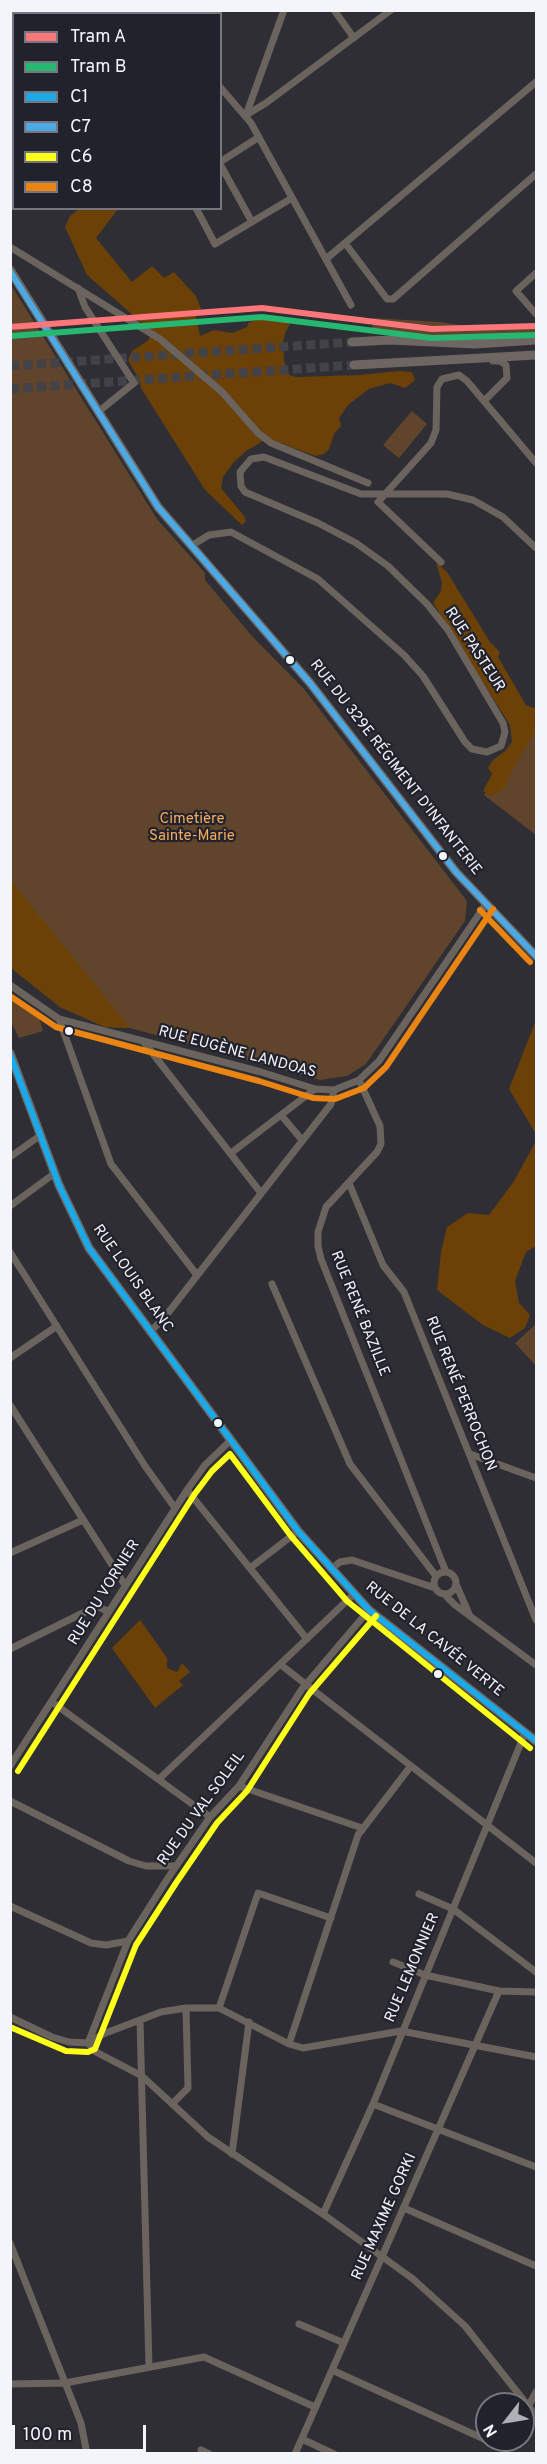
<!DOCTYPE html>
<html>
<head>
<meta charset="utf-8">
<style>
  body { margin:0 }
  #map { position:relative; width:547px; height:2464px; overflow:hidden; background:#2e2e34; font-family:Overpass,sans-serif }
  canvas { display:block }
  .frame { position:absolute; inset:0; border:12px solid #f4f4fb; pointer-events:none }
  .legend { position:absolute; left:12px; top:12px; width:210px; height:198px; box-sizing:border-box; background:#22222c; border:2px solid #76767f; margin:0; padding:8px 10px; list-style:none; font-size:18px; color:#f4f4fb }
  .legend li { display:flex; align-items:center; gap:12px; height:30px }
  .legend b { width:30px; border:2px solid #76767f }
  .north { position:absolute; left:475px; top:2392px; width:60px; height:60px; box-sizing:border-box; background:#22222c; border:2px solid #76767f; border-radius:50%; rotate:239deg; font-size:16px; font-weight:700; line-height:24px; text-align:center; color:#f4f4fb }
  .north::after { content:''; display:block; margin:auto; width:21px; height:27px; background:#afafb5; clip-path:polygon(50% 0,100% 100%,50% 72%,0 100%) }
  .scale { position:absolute; left:12px; top:2425px; width:134px; height:27px; box-sizing:border-box; border:3px solid #f4f4fb; border-top:0; padding-left:8px; font-size:18px; line-height:21px; white-space:nowrap; color:#f4f4fb; -webkit-text-stroke:4px #22222c; paint-order:stroke }
</style>
</head>
<body>
<div id="map">
<canvas width="547" height="2464"></canvas>
<div class="frame"></div>
<ul class="legend">
<li><b style="height:8px;background:#fc767a"></b>Tram A</li>
<li><b style="height:8px;background:#26b770"></b>Tram B</li>
<li><b style="height:8px;background:#1aaae9"></b>C1</li>
<li><b style="height:8px;background:#4da9e4"></b>C7</li>
<li><b style="height:8px;background:#fbff1a"></b>C6</li>
<li><b style="height:8px;background:#ea8413"></b>C8</li>
</ul>
<div class="north">N</div>
<div class="scale">100 m</div>
</div>
<script>
const context = document.querySelector('canvas').getContext('2d');
context.lineJoin = 'round';
function paint(path, color) {
  context.fillStyle = color;
  context.fill(path, 'evenodd');
}
function poly(rows) {
  const path = new Path2D();
  for (const r of rows) {
    if (r.length === 3) {
      path.moveTo(r[0] + r[2], r[1]);
      path.arc(r[0], r[1], r[2], 0, 2 * Math.PI);
      continue;
    }
    path.moveTo(r[0], r[1]);
    for (let i = 2; i < r.length; i += 2) path.lineTo(r[i], r[i + 1]);
  }
  return path;
}
function trace(path, color, width, dash) {
  context.strokeStyle = color;
  context.lineWidth = width;
  context.lineCap = dash ? 'butt' : 'round';
  context.setLineDash(dash || []);
  context.stroke(path);
}
function label(font, color, halo, rows, align = 'center') {
  context.font = font + ' Overpass,sans-serif';
  context.lineWidth = 4.5;
  context.setLineDash([]);
  context.textBaseline = 'middle';
  context.strokeStyle = halo;
  context.fillStyle = color;
  for (const [text, x, y, turn = 0] of rows) {
    context.save();
    context.translate(x, y);
    context.rotate((+turn || 0) * Math.PI / 180);
    context.textAlign = isNaN(turn) ? turn : align;
    if (halo) context.strokeText(text, 0, 0);
    context.fillText(text, 0, 0);
    context.restore();
  }
}
paint(poly([
  [11,285,157,519,205,573,205,580,251,635,304,689,467,901,465,921,366,1064,347,1076,320,1080,130,1028,105,1027,60,1007,11,968],
  [373,318,440,322,473,327,536,324,536,332,487,336,425,335,372,329],
  [412,411,427,424,399,458,383,445],
  [536,724,536,835,484,795,511,755],
  [18,999,38,1014,43,1031,19,1038,10,1020,11,1002],
  [536,1324,536,1366,515,1343]
]), '#60452c');
paint(poly([
  [79,209,118,209,96,238,132,282,152,266,164,278,174,272,196,296,199,304,201,309,195,311,200,336,214,330,232,333,247,327,249,322,269,318,292,320,285,333,283,343,284,361,289,375,296,377,360,375,398,371,412,372,415,380,405,388,390,383,369,389,348,405,339,418,341,426,334,434,329,449,324,454,315,456,281,443,263,441,246,451,233,463,223,477,221,488,244,516,246,521,242,525,205,490,141,388,140,381,128,360,132,351,149,340,150,330,87,275,65,227,70,216],
  [436,562,447,572,490,642,500,652,498,657,526,705,534,708,536,706,536,730,511,772,506,786,496,795,489,795,483,791,492,774,488,768,492,761,505,751,512,742,510,725,433,603,441,591,442,583],
  [11,879,13,883,130,1028,105,1027,60,1007,11,968],
  [536,1020,536,1134,509,1089],
  [536,1141,536,1246,526,1252,515,1281,519,1303,530,1315,525,1328,510,1338,483,1325,437,1290,441,1252,447,1227,468,1213,489,1215,514,1181],
  [140,1620,167,1658,167,1668,177,1672,182,1663,190,1672,179,1681,183,1685,155,1708,112,1648]
]), '#6c4107');
trace(poly([
  [10,366,352,342],
  [10,389,354,365]
]), '#424248', 9, [9, 4.5]);
trace(poly([
  [18,10,20,14],
  [49,10,52,14],
  [95,10,98,14],
  [168,10,171,14],
  [334,10,354,38],
  [81,14,85,10],
  [10,40,14,43],
  [220,87,251,123,351,305],
  [10,98,14,104],
  [246,115,266,103,391,10],
  [246,115,284,10],
  [10,116,14,117],
  [220,162,259,137],
  [220,164,252,222],
  [196,208,215,244,292,198],
  [345,243,387,299,393,299,536,174],
  [10,247,160,339,222,392,258,433,271,443,368,483],
  [326,259,536,82],
  [536,273,516,291,536,314],
  [78,288,85,307,134,383,98,412],
  [484,401,507,378,506,365,500,361,493,361],
  [191,546,209,535,231,532,318,579,404,655,423,676,465,742,472,749,487,752,501,746,505,732,503,723,448,630,427,604,388,566,356,543,318,523,245,492,241,486,240,472,251,459,264,457,361,494,447,494,473,500,503,517,536,548],
  [441,562,378,502,431,443,436,430,437,387,442,379,459,375,467,381,536,463],
  [10,985,59,1019,261,1072,315,1089,334,1090,359,1080,379,1061,486,904],
  [59,1019,111,1164,197,1275],
  [143,1041,261,1193],
  [359,1080,380,1126,381,1144,377,1152,326,1207,318,1232,318,1246,321,1259,446,1572],
  [281,1115,302,1140],
  [231,1153,315,1089],
  [10,1157,41,1135],
  [349,1183,383,1265,404,1292,536,1620],
  [10,1206,55,1173],
  [10,1252,145,1466,175,1508],
  [272,1284,350,1464,436,1576],
  [150,1332,164,1318,331,1104,334,1090],
  [10,1358,57,1326],
  [10,1405,125,1585],
  [470,1454,536,1478],
  [187,1490,307,1639],
  [10,1553,83,1520],
  [250,1568,298,1531],
  [331,1569,340,1562,352,1560,435,1588],
  [445,1583,11],
  [456,1584,469,1614],
  [444,1594,455,1605,536,1665],
  [10,1649,97,1606,109,1612],
  [281,1665,536,1863],
  [52,1702,210,1817],
  [10,1766,187,1490,205,1465,231,1440],
  [159,1779,353,1595],
  [239,1786,362,1828],
  [10,1801,129,1861,146,1866,176,1866],
  [419,1894,453,1909,536,1972],
  [10,1906,91,1943,106,1945,128,1941],
  [393,1962,425,1975,499,1991,536,1992],
  [219,2008,258,1893,331,1918],
  [10,2017,52,2037,69,2042,88,2043,103,2034,161,2012,186,2008,219,2008,289,2044,303,2048,401,2031,536,2057],
  [140,2020,149,2367],
  [88,2043,96,2052,142,2076,208,2137,323,2214,413,2279,465,2326,536,2416],
  [88,2043,128,1941,168,1878,210,1817,239,1786,302,1689,369,1610],
  [289,2044,358,1835,410,1767],
  [172,2104,188,2088,186,2008],
  [373,2104,536,2167],
  [232,2154,249,2022],
  [404,2208,536,2266],
  [323,2214,373,2104,525,1733],
  [10,2243,81,2423,87,2454],
  [299,2324,344,2343],
  [332,2370,504,2448],
  [10,2384,65,2383,204,2357,315,2407],
  [529,2405,536,2392],
  [302,2439,334,2454],
  [201,2450,209,2454],
  [295,2454,499,1991]
]), '#6b645e', 7);
trace(poly([
  [10,270,158,507,310,683,456,872,536,956],
  [352,342,390,340,475,344,536,340],
  [354,365,536,355],
  [10,1053,59,1185,89,1248,298,1531,369,1610,536,1741]
]), '#6e6662', 9);
trace(poly([
  [10,1054,59,1185,89,1248,298,1531,369,1610,536,1741]
]), '#1aaae9', 6);
trace(poly([
  [10,271,158,507,310,683,456,872,536,956]
]), '#4da9e4', 6);
trace(poly([
  [18,1771,194,1495,212,1471,230,1454,291,1536,347,1601,530,1748],
  [10,2027,66,2051,88,2052,95,2049,136,1945,176,1883,217,1823,247,1791,309,1694,376,1616]
]), '#fbff1a', 6);
trace(poly([
  [480,910,530,962],
  [10,996,56,1027,259,1081,313,1098,335,1099,364,1088,386,1067,493,909]
]), '#ea8413', 6);
trace(poly([
  [10,327,262,308,432,329,536,326]
]), '#fc767a', 6);
trace(poly([
  [11,336,262,317,432,338,536,335]
]), '#26b770', 6);
for (const [x, y, r, color] of [
  [290,660,5,"#f4f4fb"],
  [443,856,5,"#f4f4fb"],
  [69,1031,5,"#f4f4fb"],
  [218,1423,5,"#f4f4fb"],
  [438,1674,5,"#f4f4fb"]
]) {
  const dot = new Path2D();
  dot.arc(x, y, r, 0, 2 * Math.PI);
  context.fillStyle = color;
  context.fill(dot);
  trace(dot, '#22222c', 2);
}
label('15px', '#f4f4fb', '#22222c', [
  ["RUE PASTEUR",474,650,57],
  ["RUE DU 329E RÉGIMENT D'INFANTERIE",395,768,52],
  ["RUE EUGÈNE LANDOAS",237,1053,15],
  ["RUE LOUIS BLANC",132,1279,55],
  ["RUE RENÉ BAZILLE",359,1314,68],
  ["RUE RENÉ PERROCHON",460,1394,68],
  ["RUE DU VORNIER",105,1593,-58],
  ["RUE DE LA CAVÉE VERTE",434,1640,39],
  ["RUE DU VAL SOLEIL",202,1809,-54],
  ["RUE LEMONNIER",413,1968,-67],
  ["RUE MAXIME GORKI",385,2217,-66]
]);
label('15px', '#f7ab5f', '#22222c', [
  ["Cimetière",192,820],
  ["Sainte-Marie",192,837]
]);
</script>
</body>
</html>
